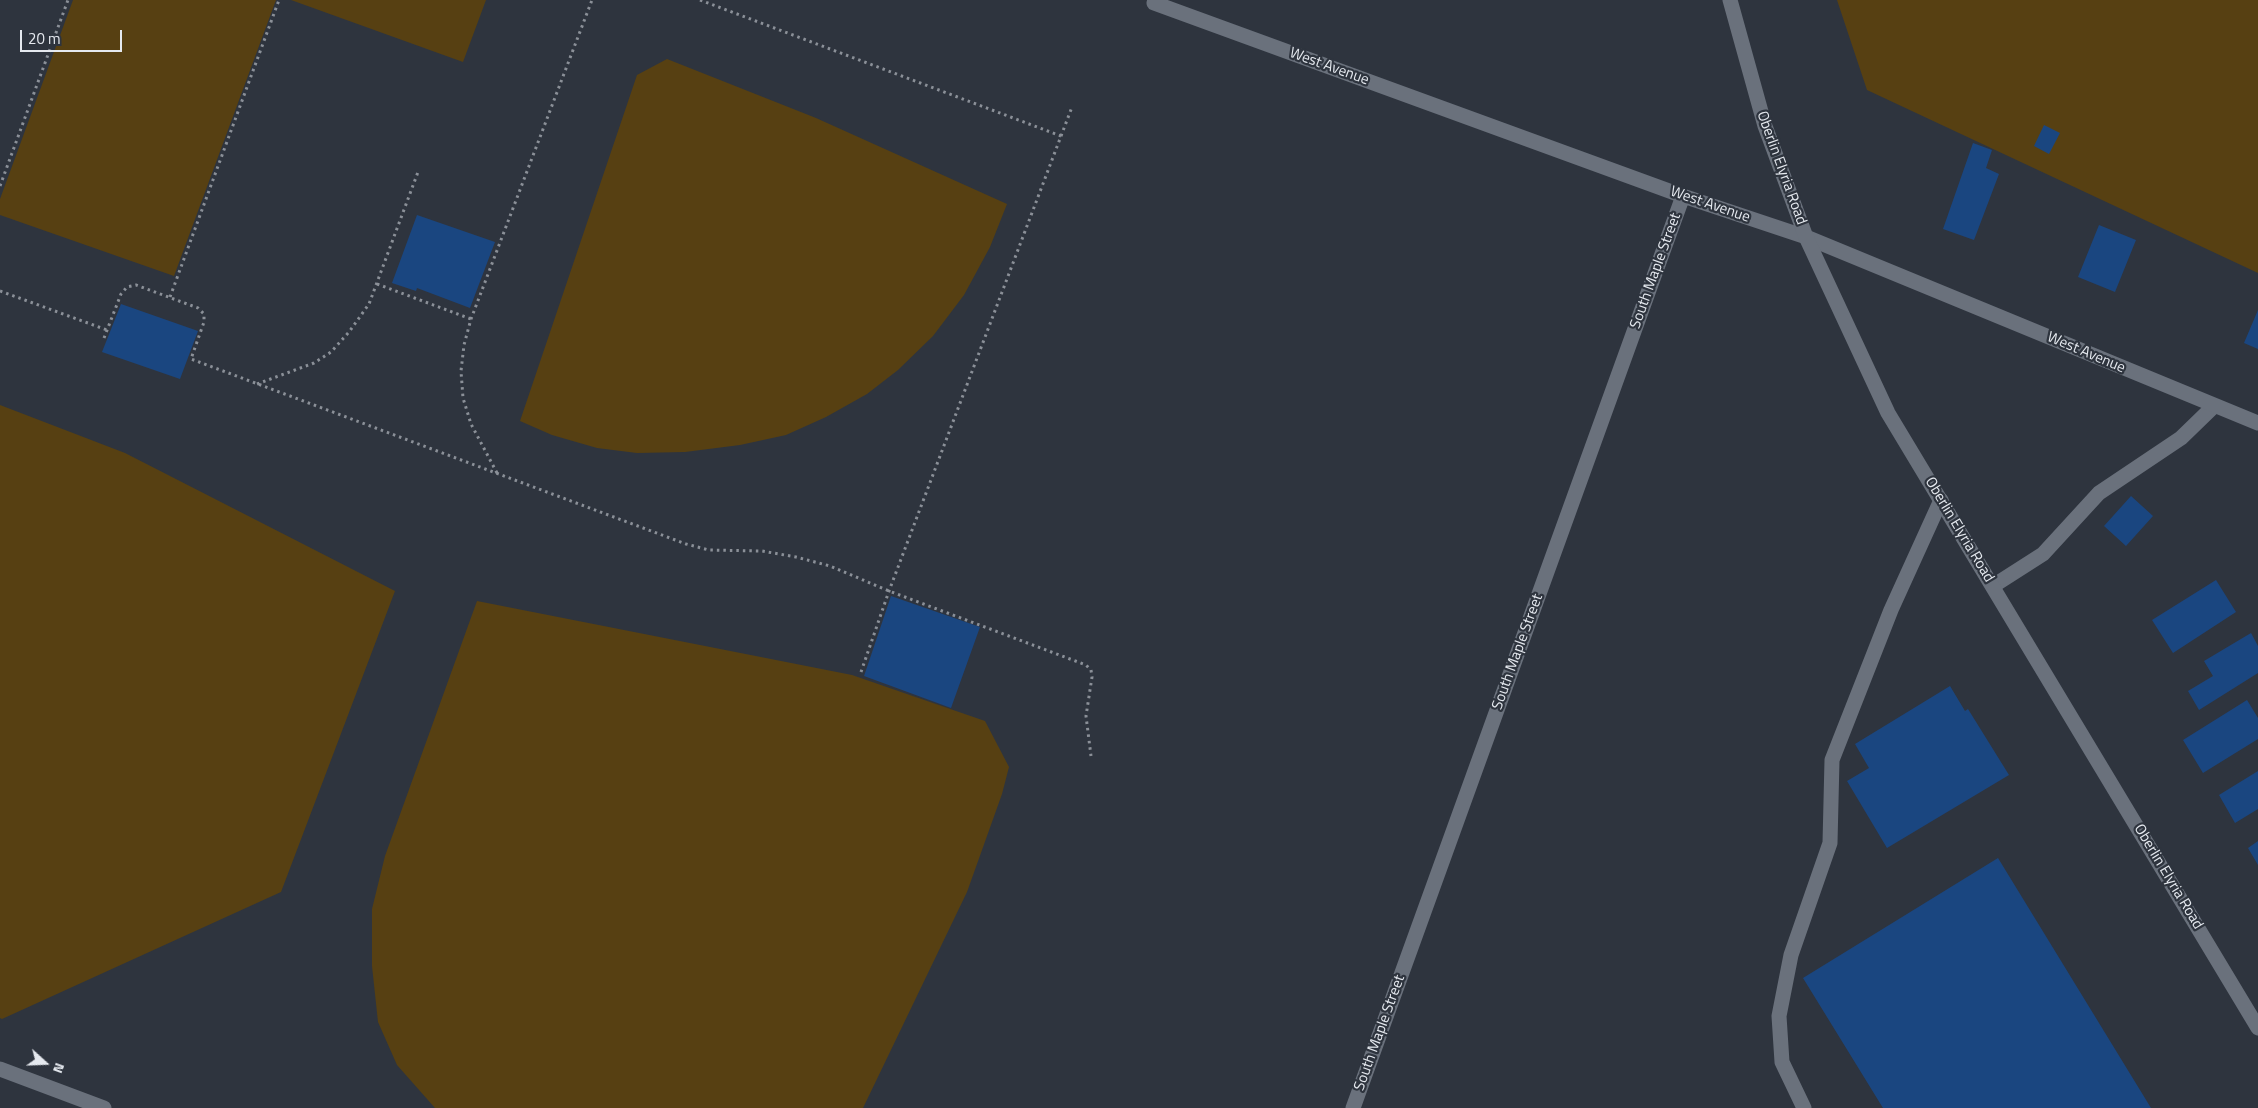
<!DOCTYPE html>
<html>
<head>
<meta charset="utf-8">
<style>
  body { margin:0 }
  #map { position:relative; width:2258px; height:1108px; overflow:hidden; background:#2e343e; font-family:"Titillium Web",sans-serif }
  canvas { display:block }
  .north { position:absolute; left:20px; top:1038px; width:50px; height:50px; -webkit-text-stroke:4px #2e343e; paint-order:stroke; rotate:110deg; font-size:14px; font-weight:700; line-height:20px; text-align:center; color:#e5e9ef }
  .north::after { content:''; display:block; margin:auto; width:18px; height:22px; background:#e5e9ef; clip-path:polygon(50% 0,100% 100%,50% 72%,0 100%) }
  .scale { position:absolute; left:20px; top:30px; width:102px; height:22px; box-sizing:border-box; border:2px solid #e5e9ef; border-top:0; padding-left:6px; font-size:15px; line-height:18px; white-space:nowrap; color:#e5e9ef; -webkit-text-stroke:4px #2e343e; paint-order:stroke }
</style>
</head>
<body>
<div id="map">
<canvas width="2258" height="1108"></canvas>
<div class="north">N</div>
<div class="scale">20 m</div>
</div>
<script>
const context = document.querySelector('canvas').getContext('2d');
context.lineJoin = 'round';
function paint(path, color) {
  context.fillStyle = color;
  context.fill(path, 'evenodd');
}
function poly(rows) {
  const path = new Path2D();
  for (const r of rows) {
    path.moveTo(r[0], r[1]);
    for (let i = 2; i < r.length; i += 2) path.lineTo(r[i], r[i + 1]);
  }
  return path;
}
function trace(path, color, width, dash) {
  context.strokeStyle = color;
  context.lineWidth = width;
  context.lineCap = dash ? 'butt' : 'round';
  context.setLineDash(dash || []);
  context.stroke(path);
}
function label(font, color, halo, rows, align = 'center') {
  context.font = font + ' "Titillium Web",sans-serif';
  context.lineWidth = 4.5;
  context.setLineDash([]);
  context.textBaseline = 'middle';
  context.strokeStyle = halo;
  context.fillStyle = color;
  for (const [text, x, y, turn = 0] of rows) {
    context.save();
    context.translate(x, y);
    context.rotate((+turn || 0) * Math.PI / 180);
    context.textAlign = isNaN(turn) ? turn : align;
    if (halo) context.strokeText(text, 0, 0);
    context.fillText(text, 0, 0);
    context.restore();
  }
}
paint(poly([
  [73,0,276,0,174,276,0,215,0,199],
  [291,0,486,0,463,62],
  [1837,0,2258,0,2258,273,1867,90],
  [667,59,816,118,1007,204,990,247,964,295,933,336,898,370,867,394,826,417,786,435,740,445,685,452,637,453,597,448,552,435,520,421,637,75],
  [0,405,125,453,395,591,281,892,2,1019,0,1018],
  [477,601,852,675,985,721,1009,767,1002,794,967,892,863,1108,435,1108,397,1065,378,1022,372,966,372,909,385,856]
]), '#574012');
paint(poly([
  [2044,125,2060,133,2049,154,2034,146],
  [1973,143,1992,150,1986,168,1999,174,1974,240,1943,229],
  [417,215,495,242,470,308,417,288,416,291,392,283],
  [2099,225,2136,240,2115,292,2078,277],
  [121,304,198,331,180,379,102,352],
  [2258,310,2258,349,2244,343],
  [2131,496,2153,516,2126,546,2104,526],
  [2216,580,2236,612,2173,653,2152,620],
  [891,596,980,627,951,708,864,676],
  [2251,633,2258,646,2258,673,2199,710,2188,691,2213,676,2204,661],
  [1950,686,1965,711,1968,709,2009,775,1887,848,1847,781,1869,768,1855,744],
  [2247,700,2258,718,2258,739,2203,773,2183,740],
  [2258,771,2258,809,2235,823,2219,795],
  [2258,841,2258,865,2248,848],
  [1998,858,2151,1108,1883,1108,1803,978]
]), '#1a4680');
trace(poly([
  [700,0,1061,136],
  [0,186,68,0],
  [377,284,471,319],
  [0,291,107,330],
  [170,297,279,0],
  [104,338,121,294,127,287,136,285,198,308,204,314,204,322,191,359,686,544,709,550,762,551,796,557,830,566,889,591,1086,665,1091,670,1092,677,1086,716,1091,756],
  [257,384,314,363,331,352,349,332,369,304,418,172],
  [497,473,471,424,463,398,461,371,464,345,471,319,592,0],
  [861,672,889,591,1072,107]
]), '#8b9098', 3, [2.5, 4]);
trace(poly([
  [1993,586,2043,554,2099,493,2181,438,2214,406],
  [1804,1108,1782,1062,1779,1016,1791,955,1830,843,1832,760,1891,610,1941,500]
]), '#6a717c', 15);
trace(poly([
  [1154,3,1683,196,1806,237,2258,423],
  [1353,1108,1683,196]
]), '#6a717c', 15);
trace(poly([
  [0,1069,104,1108]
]), '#6a717c', 15);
trace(poly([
  [1730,0,1765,126,1806,237,1888,413,2258,1028]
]), '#6a717c', 15);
label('15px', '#e5e9ef', '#2e343e', [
  ["West Avenue",1329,67,20],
  ["Oberlin Elyria Road",1781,168,70],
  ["West Avenue",1710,205,19],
  ["South Maple Street",1656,271,-70],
  ["West Avenue",2086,353,23],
  ["Oberlin Elyria Road",1959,530,59],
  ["South Maple Street",1518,652,-70],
  ["Oberlin Elyria Road",2168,877,59],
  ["South Maple Street",1380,1033,-70]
]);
</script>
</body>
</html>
